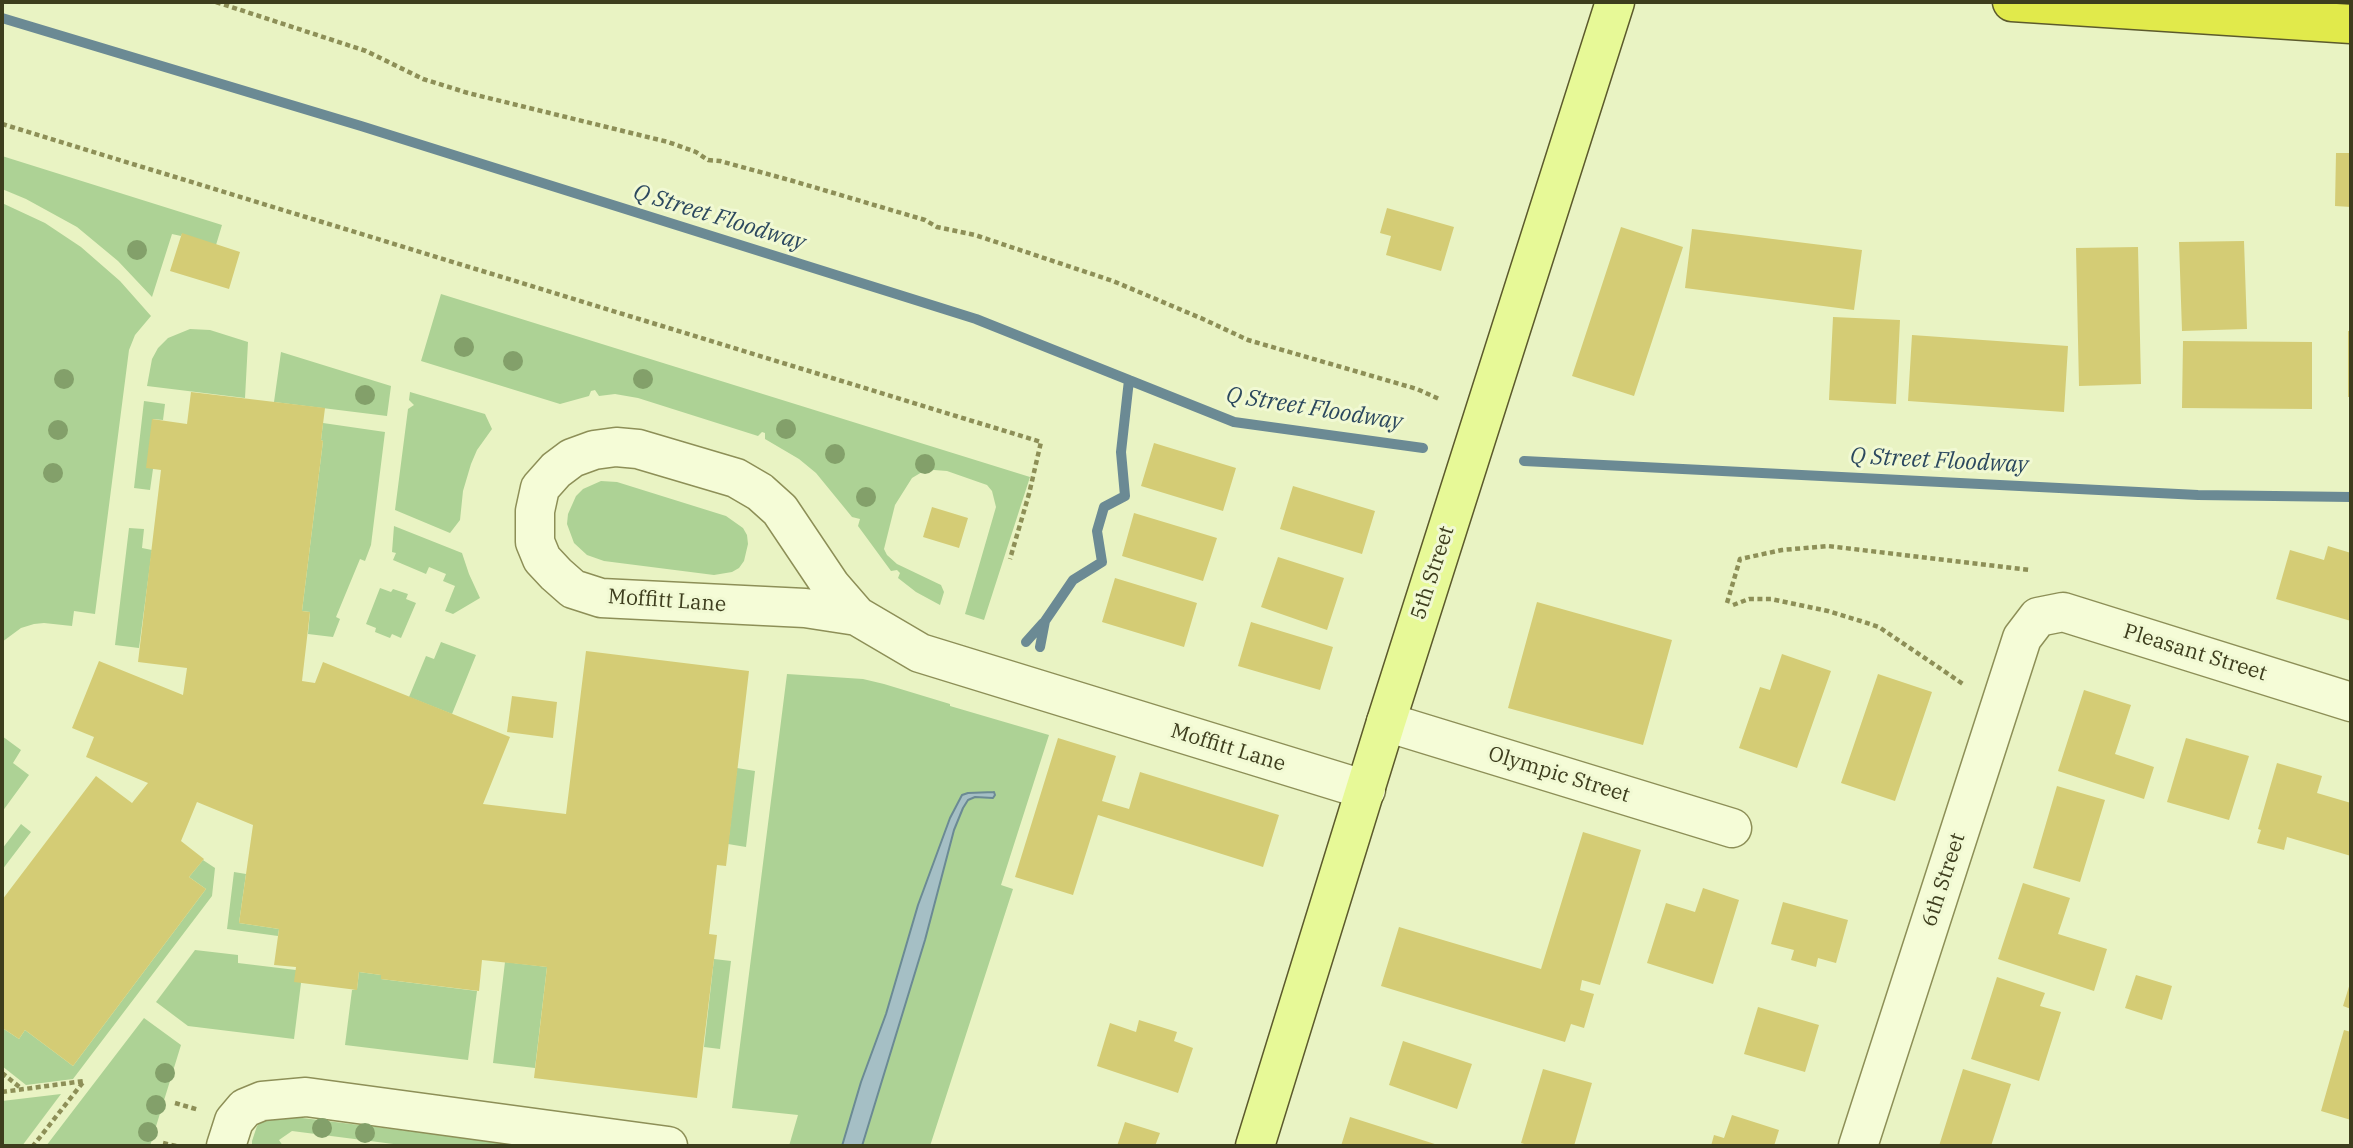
<!DOCTYPE html>
<html>
<head>
<meta charset="utf-8">
<style>
  body { margin:0 }
  #map { position:relative; width:2353px; height:1148px; overflow:hidden; background:#e9f3c3; font-family:"IBM Plex Serif",serif }
  canvas { display:block }
  .frame { position:absolute; inset:0; border:4px solid #3d3d1d; pointer-events:none }
</style>
</head>
<body>
<div id="map">
<canvas width="2353" height="1148"></canvas>
<div class="frame"></div>
</div>
<script>
const context = document.querySelector('canvas').getContext('2d');
context.lineJoin = 'round';
function paint(path, color) {
  context.fillStyle = color;
  context.fill(path, 'evenodd');
}
function poly(rows) {
  const path = new Path2D();
  for (const r of rows) {
    path.moveTo(r[0], r[1]);
    for (let i = 2; i < r.length; i += 2) path.lineTo(r[i], r[i + 1]);
  }
  return path;
}
function trace(path, color, width, dash) {
  context.strokeStyle = color;
  context.lineWidth = width;
  context.lineCap = dash ? 'butt' : 'round';
  context.setLineDash(dash || []);
  context.stroke(path);
}
function label(font, color, halo, rows, align = 'center') {
  context.font = font + ' "IBM Plex Serif",serif';
  context.lineWidth = 6;
  context.setLineDash([]);
  context.textBaseline = 'middle';
  context.strokeStyle = halo;
  context.fillStyle = color;
  for (const [text, x, y, turn = 0] of rows) {
    context.save();
    context.translate(x, y);
    context.rotate((+turn || 0) * Math.PI / 180);
    context.textAlign = isNaN(turn) ? turn : align;
    if (halo) context.strokeText(text, 0, 0);
    context.fillText(text, 0, 0);
    context.restore();
  }
}
paint(poly([
  [2,156,222,225,216,245,182,234,181,236,172,234,152,297,118,261,77,227,26,199,2,189],
  [2,203,45,223,81,247,120,281,151,316,135,335,129,350,95,614,74,611,72,626,44,623,34,624,21,628,2,642],
  [441,294,1030,477,984,620,965,614,996,507,992,491,987,485,947,471,934,470,922,472,912,478,895,505,884,549,887,555,897,564,941,585,944,592,940,605,916,592,898,578,900,573,897,570,891,571,858,526,860,519,852,517,816,473,799,459,765,439,765,433,762,432,758,436,638,398,615,394,599,396,595,390,591,391,589,396,560,404,421,361],
  [190,329,210,330,248,342,245,398,147,386,152,359,158,348,168,338],
  [281,352,391,386,387,416,274,402],
  [410,392,485,414,492,429,477,450,471,464,463,491,460,520,450,533,395,510,408,409,414,405,409,400],
  [144,401,165,404,163,420,153,419,153,469,150,490,134,488],
  [323,423,385,432,371,545,365,561,360,559,336,617,340,619,333,637,308,634,310,612,302,611,323,441,321,440],
  [601,481,617,482,726,516,743,528,747,535,748,544,744,561,739,568,732,572,714,575,604,561,587,555,574,543,567,524,568,514,576,496,583,489],
  [394,526,462,553,469,574,480,598,453,614,445,611,455,586,443,581,446,574,429,567,426,574,393,560,396,553,392,552],
  [129,528,144,529,142,548,152,550,139,648,115,645],
  [380,588,391,592,393,589,408,594,406,599,416,603,401,638,392,634,390,638,375,632,376,628,366,624],
  [441,642,476,655,452,714,409,697,426,656,434,659],
  [787,674,863,679,884,684,950,704,950,706,1049,735,1001,885,1013,889,930,1146,789,1146,798,1115,732,1108],
  [2,736,21,750,13,763,29,775,2,812],
  [737,768,755,771,746,847,728,844],
  [21,824,31,832,2,870,2,849],
  [203,860,215,868,212,896,73,1079,26,1085,2,1066,2,1032,4,1029,19,1039,25,1030,73,1066,206,889,189,877],
  [234,872,246,874,239,923,279,929,278,936,227,929],
  [195,950,238,955,238,963,296,970,301,983,294,1039,188,1026,156,1002],
  [714,959,731,961,720,1049,704,1047],
  [505,962,547,967,535,1068,493,1063],
  [359,972,381,975,381,979,477,991,468,1060,345,1045,352,990,357,989],
  [144,1018,181,1045,150,1146,46,1146],
  [61,1094,22,1146,2,1146,2,1101],
  [278,1115,531,1146,409,1146,292,1131,279,1140,283,1146,252,1146,252,1141,257,1126,261,1121]
]), '#add295');
const water = poly([
  [994,792,995,795,993,798,975,797,968,800,963,808,954,830,925,940,862,1146,842,1146,861,1082,886,1014,918,905,950,818,962,795,968,793,994,792]
]);
paint(water, '#a5bfc5');
trace(water, '#6b8a94', 2);
trace(poly([
  [2,18,361,126,976,319,1234,422,1423,448],
  [1524,461,2198,495,2351,497],
  [1026,642,1043,623],
  [1040,647,1045,621,1073,580,1102,562,1097,531,1104,507,1125,496,1121,452,1129,380]
]), '#6b8a94', 10);
paint(poly([
  [2336,153,2351,153,2351,207,2335,206],
  [1387,208,1454,227,1441,271,1386,255,1391,236,1380,233],
  [1621,227,1683,247,1634,396,1572,376],
  [1692,229,1862,250,1854,310,1685,288],
  [182,233,240,252,229,289,170,271],
  [2244,241,2247,329,2182,331,2179,242],
  [2138,247,2141,384,2079,386,2076,248],
  [1833,317,1900,320,1896,404,1829,400],
  [2348,331,2351,331,2351,397,2348,397],
  [1912,335,2068,346,2064,412,1908,401],
  [2183,341,2312,342,2312,409,2182,408],
  [191,392,325,408,321,440,323,441,302,611,310,612,302,681,315,683,323,662,510,737,483,804,566,814,586,651,749,671,726,866,717,865,709,934,717,935,697,1098,534,1078,547,967,482,960,479,991,381,979,381,975,359,972,357,990,294,982,296,967,274,965,279,929,239,923,253,825,197,802,181,841,204,859,189,877,206,889,73,1066,25,1030,19,1039,4,1029,2,1032,2,900,96,776,132,803,148,783,86,757,94,737,72,728,99,661,183,695,187,668,138,662,161,470,146,468,152,419,187,424],
  [1154,443,1236,468,1223,511,1141,486],
  [1293,486,1375,511,1362,554,1280,529],
  [932,507,968,518,959,548,923,537],
  [1134,513,1217,538,1203,581,1122,556],
  [2328,546,2351,553,2351,621,2276,599,2290,550,2324,560],
  [1278,557,1344,578,1327,630,1261,607],
  [1115,578,1197,603,1184,647,1102,622],
  [1537,602,1672,640,1643,745,1508,708],
  [1251,622,1333,647,1320,690,1238,666],
  [1782,654,1831,671,1797,768,1739,748,1760,687,1770,690],
  [1878,674,1932,692,1895,801,1841,783],
  [2084,690,2131,705,2115,754,2154,767,2144,799,2058,771],
  [512,696,557,702,553,738,507,732],
  [1058,738,1116,756,1102,801,1129,809,1140,772,1279,815,1263,867,1098,815,1073,895,1015,877],
  [2186,738,2249,756,2229,820,2167,802],
  [2277,763,2322,776,2317,793,2351,803,2351,856,2287,837,2284,850,2257,843,2261,830,2258,829],
  [2057,786,2105,800,2080,882,2033,868],
  [1583,832,1641,850,1600,985,1582,980,1580,990,1594,994,1584,1028,1571,1024,1565,1042,1381,986,1399,927,1541,969],
  [2023,883,2070,898,2058,934,2107,949,2094,991,1998,959],
  [1703,888,1739,900,1713,984,1647,963,1666,903,1695,912],
  [1783,902,1848,920,1836,963,1818,958,1816,967,1791,960,1794,950,1771,944],
  [2136,975,2172,986,2162,1020,2125,1008],
  [1997,977,2045,993,2040,1006,2061,1012,2039,1081,1971,1059],
  [2351,980,2351,1009,2343,1006],
  [1758,1007,1819,1025,1805,1072,1744,1054],
  [1139,1020,1177,1032,1174,1041,1193,1048,1178,1093,1097,1066,1110,1023,1136,1032],
  [2344,1030,2351,1032,2351,1120,2321,1111],
  [1403,1041,1472,1064,1457,1109,1389,1085],
  [1543,1069,1592,1083,1574,1146,1531,1146,1521,1143],
  [1963,1069,2011,1084,1991,1146,1939,1146],
  [1732,1115,1779,1130,1774,1146,1711,1146,1714,1135,1724,1138],
  [1350,1117,1441,1146,1341,1146],
  [1125,1122,1160,1133,1155,1146,1117,1146]
]), '#d4cc75');
const minor = poly([
  [857,616,831,586,780,510,760,492,736,478,638,449,616,447,594,450,572,458,556,470,540,488,535,511,535,542,542,559,556,574,573,589,601,598,805,608,857,616,920,653,1366,790],
  [1386,722,1732,828],
  [226,1146,234,1121,245,1108,262,1101,306,1097,668,1146],
  [1858,1146,2022,638,2038,617,2063,612,2351,702]
]);
const major = poly([
  [1255,1146,1386,722,1615,2]
]);
const highway = poly([
  [2012,2,2351,24]
]);
trace(minor, '#8d8f57', 41);
trace(major, '#5c5a2c', 41);
trace(highway, '#5c5a2c', 41);
trace(poly([
  [216,2,366,51,423,79,468,93,668,142,696,152,708,160,720,161,793,181,925,220,937,227,975,235,1113,281,1203,319,1248,340,1417,389,1439,399],
  [2,124,1041,442,1029,494,1010,559],
  [1727,603,1740,559,1782,550,1828,546,2030,570],
  [1733,605,1749,599,1771,599,1828,611,1864,622,1879,627,1963,684],
  [2,1073,22,1089],
  [2,1092,84,1081,33,1146],
  [175,1103,199,1110],
  [163,1143,176,1146]
]), '#8d8f57', 4.5, [5, 3.5]);
trace(minor, '#f5fcd7', 38);
trace(major, '#e7f997', 38);
trace(highway, '#e1ea4b', 38);
context.fillStyle = '#83a06a';
for (const [x, y] of [
  [137,250],
  [464,347],
  [513,361],
  [64,379],
  [643,379],
  [365,395],
  [786,429],
  [58,430],
  [835,454],
  [925,464],
  [53,473],
  [866,497],
  [165,1073],
  [156,1105],
  [322,1128],
  [148,1132],
  [365,1133]
]) {
  context.beginPath();
  context.arc(x, y, 10, 0, 2 * Math.PI);
  context.fill();
}
label('21px', '#3d3d1d', '#f1f9d3', [
  ["5th Street",1433,573,-72],
  ["Moffitt Lane",667,601,4],
  ["Pleasant Street",2195,653,17],
  ["Moffitt Lane",1228,748,17],
  ["Olympic Street",1559,775,17],
  ["6th Street",1944,880,-72]
]);
label('italic 23px', '#2b485e', '#f1f9d3', [
  ["Q Street Floodway",719,218,17],
  ["Q Street Floodway",1314,409,9],
  ["Q Street Floodway",1939,461,3]
]);
</script>
</body>
</html>
